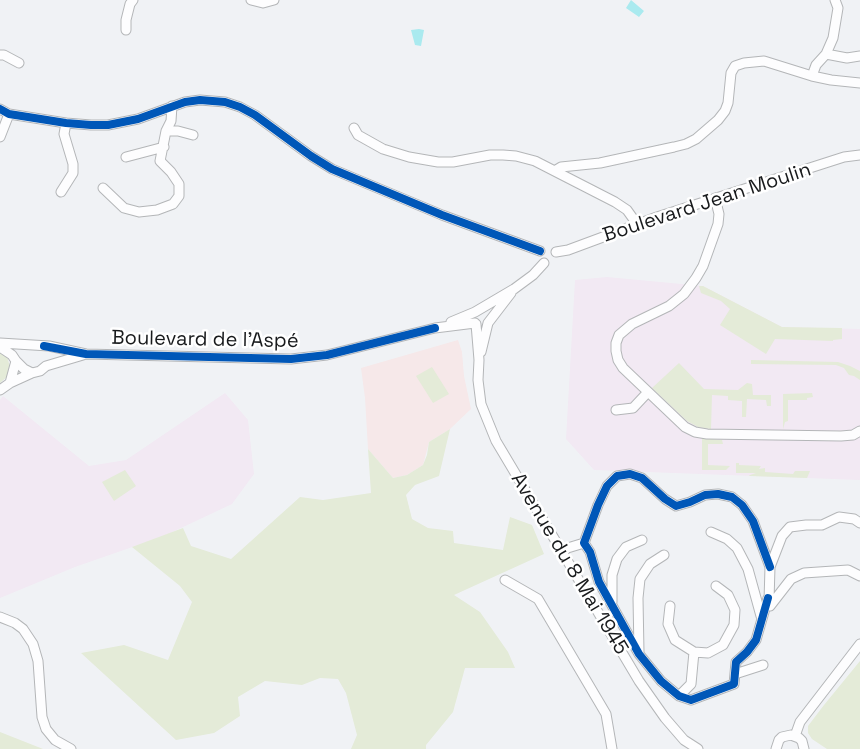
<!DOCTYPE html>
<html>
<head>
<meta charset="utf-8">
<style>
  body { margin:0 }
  canvas { display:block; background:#f0f2f5 }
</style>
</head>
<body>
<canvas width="860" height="749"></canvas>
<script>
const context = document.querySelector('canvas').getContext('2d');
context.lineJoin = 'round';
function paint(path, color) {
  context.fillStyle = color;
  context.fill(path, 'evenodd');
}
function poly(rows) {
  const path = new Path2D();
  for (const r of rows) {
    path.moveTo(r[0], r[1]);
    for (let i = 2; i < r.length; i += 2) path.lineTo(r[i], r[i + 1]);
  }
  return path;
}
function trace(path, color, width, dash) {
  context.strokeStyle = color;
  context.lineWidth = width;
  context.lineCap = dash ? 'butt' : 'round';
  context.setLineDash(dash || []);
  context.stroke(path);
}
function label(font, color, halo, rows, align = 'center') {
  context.font = font + ' "Space Grotesk",sans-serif';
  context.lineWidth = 5;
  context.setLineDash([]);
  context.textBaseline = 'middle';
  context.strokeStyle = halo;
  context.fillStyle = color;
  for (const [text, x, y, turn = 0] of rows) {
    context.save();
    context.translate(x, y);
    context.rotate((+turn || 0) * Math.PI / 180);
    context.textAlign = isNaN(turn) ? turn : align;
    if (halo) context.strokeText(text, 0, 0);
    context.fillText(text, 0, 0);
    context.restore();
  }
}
paint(poly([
  [607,277,703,286,782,327,860,329,860,480,594,470,566,439,575,280],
  [225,393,248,420,254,474,232,504,164,536,75,567,0,598,0,400,3,396,89,466,126,460]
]), '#f2e9f3');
paint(poly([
  [458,340,462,352,464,376,471,409,450,429,429,442,423,465,407,475,393,478,368,449,365,398,361,368]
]), '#f6e8e9');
paint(poly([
  [699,286,703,286,782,327,842,328,842,339,833,340,833,341,775,339,766,354,720,325,730,309,721,301,701,293],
  [0,350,7,356,10,367,8,376,0,383],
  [751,360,838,362,850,366,860,371,860,380,854,376,849,375,844,368,836,365,751,364],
  [679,363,704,389,738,390,747,383,752,384,753,395,771,395,771,406,767,406,766,400,747,399,746,417,742,417,742,401,728,400,728,396,712,395,711,429,698,427,687,421,652,388],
  [432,367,449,394,433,403,416,376],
  [812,393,813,397,807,398,807,400,788,400,788,421,785,422,783,429,783,394],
  [450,429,439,476,415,485,406,495,412,519,428,528,453,531,454,543,503,550,510,517,532,525,544,554,454,595,480,612,508,652,515,668,465,668,453,712,426,745,426,749,351,749,357,735,346,693,338,679,320,678,302,685,265,681,238,697,240,716,214,733,176,740,81,653,124,645,168,660,192,602,180,586,132,547,183,528,191,546,231,559,300,497,323,500,371,493,368,449,393,478,407,475,423,465,427,455,429,442],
  [702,438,722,440,723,444,708,444,708,465,730,466,726,470,702,470],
  [736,463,739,463,739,465,761,466,759,469,765,468,765,472,793,474,795,471,810,471,807,478,749,476,750,475,756,473,736,473],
  [125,470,136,486,114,501,102,482],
  [860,661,860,749,827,749,812,739,808,733,808,726,824,705],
  [0,732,38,747,43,749,0,749]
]), '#e4ebd8');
paint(poly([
  [631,0,644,11,639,17,626,8],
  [419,29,424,30,421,46,415,45,411,30]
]), '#aaeaef');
const minor = poly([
  [251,0,263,3,274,0],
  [126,30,126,20,130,4,133,0],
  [826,54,833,38,838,8,835,0],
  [0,55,4,55,19,63],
  [860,56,847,58,826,54,816,65,812,76,831,80,860,83],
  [0,109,9,114,66,123,91,125,108,125,138,119,185,102,200,100,225,102,240,107,255,115,311,156,332,169,442,215,540,251],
  [354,128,358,135,383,149,409,157,438,162,453,162,490,155,503,155,516,156,535,161,615,202,627,210,637,224],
  [166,131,178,131,193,135],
  [0,137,9,114],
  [126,157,164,147],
  [556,170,561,167,600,163,674,147,686,144,696,139,718,120,725,111,728,103,731,73,735,66,744,63,764,61,812,76],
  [103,188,124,208,139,212,157,210,173,204,179,196,179,184,171,172,160,161,166,131,171,121,172,106],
  [61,192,73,173,73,164,64,134,66,123],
  [715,198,719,214,718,224,703,266,696,278,684,294,669,306,632,324,619,335,616,343,616,351,618,360,623,368,685,427,695,432,707,434,841,436,853,435,860,431],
  [556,252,568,250,657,217,844,157,860,155],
  [451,322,475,312,514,289,533,275,544,263],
  [476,324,479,360,478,380,481,404,496,441,639,681,665,718,684,740,698,749],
  [0,343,49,346,86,354,291,359,327,355,435,328,475,323],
  [0,347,12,355,16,361,24,369,32,373,40,371,46,366,83,355],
  [481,352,488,323,511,293],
  [10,383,16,361],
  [0,390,10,383,32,373],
  [616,410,633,408,648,392],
  [711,532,727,539,737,548,748,569,761,616],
  [561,550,584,543],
  [505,580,538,599,606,714,612,749],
  [768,598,756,640,747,652,736,662,734,684,691,700,679,696,661,681,639,654,599,582,590,552,584,543,598,505,607,486,617,476,630,474,642,478,665,499,676,506,690,502,705,495,718,494,732,497,742,505,753,521,770,567],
  [769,601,770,567,782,536,790,527,806,525,822,525,839,517,854,519,860,523],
  [612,602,612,575,617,559,626,547,642,540],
  [670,606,668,624,675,640,694,652,708,653,723,645,734,625,735,610,728,595,716,586],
  [770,606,791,579,804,573,848,570,860,576],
  [0,617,15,623,23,629,33,644,38,661,42,717,46,729,55,740,71,749],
  [639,652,638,598,640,579,650,564,664,555],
  [735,674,763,665],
  [679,696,691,684,694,652],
  [795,736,800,722,860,644],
  [776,749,779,740,782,737,791,735,799,738,802,741,804,749]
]);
trace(minor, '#b4b6b8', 11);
trace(minor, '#fdfdfe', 9);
trace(poly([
  [0,109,9,114,66,123,91,125,108,125,138,119,185,102,200,100,225,102,240,107,255,115,311,156,332,169,442,215,540,251],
  [44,346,86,354,291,359,327,355,435,328],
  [768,598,756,640,747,652,736,662,734,684,691,700,679,696,661,681,639,654,599,582,590,552,584,543,598,505,607,486,617,476,630,474,642,478,665,499,676,506,690,502,705,495,718,494,732,497,742,505,753,521,770,567]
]), '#0057b8', 8);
label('20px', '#181a1c', '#fff', [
  ["Boulevard Jean Moulin",707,203,-18],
  ["Boulevard de l'Aspé",205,340,1],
  ["Avenue du 8 Mai 1945",569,564,59]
]);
</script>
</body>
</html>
